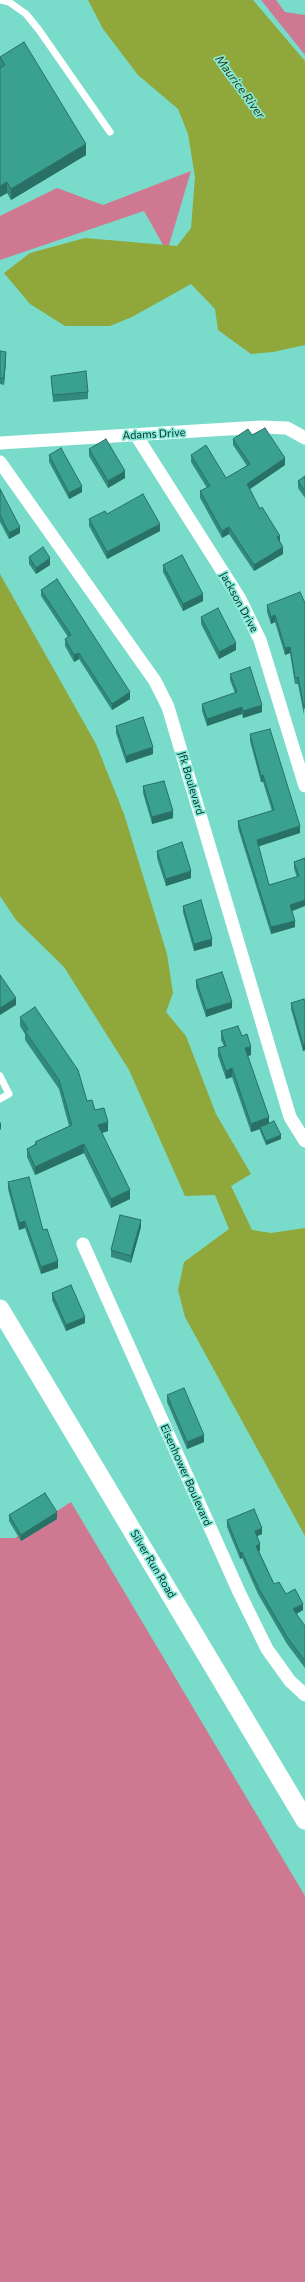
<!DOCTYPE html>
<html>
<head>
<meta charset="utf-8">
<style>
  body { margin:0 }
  canvas { display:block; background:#79dcca }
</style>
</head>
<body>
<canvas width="305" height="2282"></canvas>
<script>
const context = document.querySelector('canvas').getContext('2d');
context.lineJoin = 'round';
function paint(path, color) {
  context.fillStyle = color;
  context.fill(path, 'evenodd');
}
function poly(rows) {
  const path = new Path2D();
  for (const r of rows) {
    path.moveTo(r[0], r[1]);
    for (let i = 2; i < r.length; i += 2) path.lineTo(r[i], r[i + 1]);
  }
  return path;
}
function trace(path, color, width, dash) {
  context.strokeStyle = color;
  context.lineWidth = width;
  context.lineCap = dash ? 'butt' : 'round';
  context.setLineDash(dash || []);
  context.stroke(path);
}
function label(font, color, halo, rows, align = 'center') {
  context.font = font + ' Commissioner,sans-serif';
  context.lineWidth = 3.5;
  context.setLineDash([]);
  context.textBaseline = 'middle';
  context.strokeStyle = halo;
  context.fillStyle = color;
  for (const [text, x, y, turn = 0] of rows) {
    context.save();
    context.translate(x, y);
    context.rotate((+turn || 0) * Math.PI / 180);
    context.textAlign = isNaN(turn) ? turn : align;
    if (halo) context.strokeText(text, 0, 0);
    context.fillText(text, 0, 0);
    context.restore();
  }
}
paint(poly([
  [261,0,276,0,285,12,305,15,305,55],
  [191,171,167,252,144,211,0,260,0,216,57,188,103,205],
  [71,1502,305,1896,305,2282,0,2282,0,1538,15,1538]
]), '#cf7892');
paint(poly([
  [88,0,253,0,305,61,305,345,273,352,251,354,218,330,215,309,191,284,132,317,110,326,65,326,30,304,4,273,30,253,85,238,177,246,191,228,195,177,188,134,178,109,138,75,103,29],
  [0,574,96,744,124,814,167,954,173,993,166,1012,186,1036,216,1114,251,1174,231,1186,252,1230,271,1233,305,1228,305,1536,185,1317,178,1290,184,1262,229,1229,215,1195,185,1196,129,1070,64,967,16,920,0,896]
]), '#8fa73b');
trace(poly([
  [1,0,9,2,26,14,39,30,110,132],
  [0,1076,9,1094,0,1099]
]), '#fff', 7);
trace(poly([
  [136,435,240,599,260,640,305,786],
  [0,443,261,427,287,428,305,438],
  [0,462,155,681,168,707,290,1117,305,1141],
  [83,1244,239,1592,267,1649,290,1681,305,1695]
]), '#fff', 13);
trace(poly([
  [0,1309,305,1820]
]), '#fff', 19);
paint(poly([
  [0,57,86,155,11,200,7,193,0,197],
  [0,351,6,359,4,385,0,384],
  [51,376,88,392,88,399,53,402],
  [252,435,285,465,250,489,260,509,280,541,283,554,254,571,229,534,222,538,200,498,200,491,207,488,191,462,191,455,226,478,247,466,233,445,233,439],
  [89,449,125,478,108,488,89,456],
  [49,455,82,492,69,499,49,462],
  [305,476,305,498,298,488,298,481],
  [0,489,20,533,9,539,0,522],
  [107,514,160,531,107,559,89,526,89,519],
  [29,557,50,565,36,574,29,564],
  [163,565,203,601,183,611,163,572],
  [41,590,130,699,112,710,79,659,74,662,65,646,65,639,68,637,41,596],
  [305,603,304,715,298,684,295,684,290,653,285,655,275,622,271,624,267,612,267,605],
  [201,617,236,650,219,659,201,624],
  [230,674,262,712,243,718,242,714,207,726,202,711,202,704,235,693,230,680],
  [116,726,153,754,126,763,116,733],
  [250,734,300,833,258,846,269,885,297,877,294,869,294,862,305,858,292,911,295,927,271,934,238,828,238,821,272,811,263,782,261,782,250,741],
  [143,786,173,818,152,824,143,793],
  [157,851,191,878,166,886,157,858],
  [183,906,212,946,194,951,183,912],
  [196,980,232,1008,206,1017,196,987],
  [291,1003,305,1003,305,1050,303,1051,291,1009],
  [20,1017,95,1110,108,1131,102,1133,130,1199,111,1208,84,1153,35,1175,27,1157,27,1149,35,1144,35,1142,69,1126,59,1089,25,1040,25,1034,20,1026],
  [221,1031,242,1036,251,1055,248,1056,269,1123,281,1139,266,1145,260,1131,260,1129,251,1132,232,1077,226,1079,218,1056,218,1048,224,1046,221,1040],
  [8,1182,43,1230,58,1268,41,1274,25,1228,19,1230,8,1189],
  [141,1227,131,1263,111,1257,111,1250],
  [52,1293,85,1323,66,1331,52,1300],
  [167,1395,204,1442,187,1449,167,1402],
  [9,1515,57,1519,21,1541,9,1521],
  [227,1520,262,1534,257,1536,260,1551,259,1551,274,1584,286,1594,303,1610,296,1614,305,1626,305,1668,287,1644,258,1594,242,1558,240,1559,227,1527]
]), '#328a7d');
paint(poly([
  [86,144,86,155,11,200,11,189],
  [7,182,7,193,0,197,0,186],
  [6,352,6,359,4,385,4,378],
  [285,458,285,465,247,491,247,484],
  [125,471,125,478,108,488,108,481],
  [82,486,82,492,69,499,69,493],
  [160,524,160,531,107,559,107,552],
  [20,527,20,533,9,539,9,533],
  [229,527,229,534,222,538,222,531],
  [280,536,280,542,277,537],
  [283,547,283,554,254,571,254,565],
  [50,558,50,565,36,574,36,568],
  [203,594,203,601,183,611,183,604],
  [275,615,275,622,271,624,271,617],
  [236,643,236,650,219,659,219,652],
  [290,647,290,653,285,655,285,648],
  [79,653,79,659,74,662,74,655],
  [130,692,130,699,112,710,112,704],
  [262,705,262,712,243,718,243,711],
  [242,707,242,714,207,726,207,719],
  [153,747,153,754,126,763,126,756],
  [263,775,263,782,261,782,261,776],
  [173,811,173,818,152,824,152,817],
  [300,826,300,833,257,847,257,840],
  [191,871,191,878,166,886,166,879],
  [305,900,305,906,290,912,290,905],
  [295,921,295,927,271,934,271,927],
  [212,939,212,946,194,951,194,944],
  [16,998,16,1005,0,1015,0,1008],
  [232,1002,232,1008,206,1017,206,1010],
  [303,1044,305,1044,305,1050,303,1051],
  [251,1047,251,1055,245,1057,245,1048],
  [232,1068,232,1077,226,1079,226,1071],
  [269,1117,269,1126,260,1127,260,1129,251,1132,251,1124],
  [1,1122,1,1129,0,1130,0,1123],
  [108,1122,108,1131,98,1134,98,1125],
  [281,1135,281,1139,266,1145,266,1141],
  [84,1144,84,1153,35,1175,35,1167],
  [130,1190,130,1199,111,1208,111,1199],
  [141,1220,141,1227,131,1263,131,1256],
  [25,1221,25,1228,19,1230,19,1223],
  [58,1261,58,1268,41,1274,41,1267],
  [85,1317,85,1323,66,1331,66,1325],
  [204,1435,204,1442,187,1449,187,1442],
  [57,1512,57,1519,21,1541,21,1535],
  [262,1528,262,1534,255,1537,255,1531],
  [260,1544,260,1551,256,1552,256,1546],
  [242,1552,242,1558,240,1559,240,1553],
  [303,1604,303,1610,293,1616,293,1609]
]), '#297166');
const building = poly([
  [24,42,86,144,11,189,7,182,0,186,0,68,5,65,0,57,24,42],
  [0,351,6,352,4,378,0,378,0,351],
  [86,371,88,392,53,395,51,376,86,371],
  [265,428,285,458,247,484,260,509,262,507,280,536,277,537,283,547,254,565,229,527,222,531,200,491,210,486,191,455,206,445,226,478,250,464,233,439,248,429,252,435,265,428],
  [106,439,125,471,108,481,89,449,106,439],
  [61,448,82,486,69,493,49,455,61,448],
  [305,476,305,491,298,481,305,476],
  [0,489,20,527,9,533,0,515,0,489],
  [143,494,160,524,107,552,89,519,105,511,107,514,143,494],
  [43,547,50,558,36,568,29,557,43,547],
  [182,555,203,594,183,604,163,565,182,555],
  [57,579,130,692,112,704,79,653,74,655,65,639,71,635,41,590,57,579],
  [300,592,305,603,305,639,304,640,305,641,305,708,304,708,298,677,295,678,290,647,285,648,275,615,271,617,267,605,300,592],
  [218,608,236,643,219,652,201,617,218,608],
  [250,667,262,705,243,711,242,707,207,719,202,704,237,692,230,674,250,667],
  [143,717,153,747,126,756,116,726,143,717],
  [270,729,300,826,257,840,269,885,299,876,294,862,305,858,305,900,290,905,295,921,271,927,238,821,274,810,263,775,261,776,250,734,270,729],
  [164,781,173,811,152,817,143,786,164,781],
  [182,842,191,871,166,879,157,851,182,842],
  [201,900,212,939,194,944,183,906,201,900],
  [222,972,232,1002,206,1010,196,980,222,972],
  [0,975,16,998,0,1008,0,975],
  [304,999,305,1003,305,1044,303,1044,291,1003,304,999],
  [35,1007,78,1070,87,1101,92,1100,95,1110,104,1108,108,1122,98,1125,130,1190,111,1199,84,1144,35,1167,27,1149,37,1144,35,1142,72,1125,59,1080,25,1031,28,1029,20,1017,35,1007],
  [238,1026,242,1036,247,1034,251,1047,245,1048,269,1117,251,1124,232,1068,226,1071,218,1048,226,1046,221,1031,238,1026],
  [274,1121,281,1135,266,1141,260,1127,274,1121],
  [29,1177,43,1230,47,1229,58,1261,41,1267,25,1221,19,1223,8,1182,29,1177],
  [120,1215,141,1220,131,1256,111,1250,120,1215],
  [71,1285,85,1317,66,1325,52,1293,71,1285],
  [184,1388,204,1435,187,1442,167,1395,184,1388],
  [45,1493,57,1512,21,1535,9,1515,45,1493],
  [254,1509,262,1528,255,1531,260,1544,256,1546,274,1584,279,1582,286,1594,295,1589,303,1604,293,1609,305,1626,305,1661,287,1637,258,1587,242,1552,240,1553,227,1520,254,1509]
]);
paint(building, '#3aa191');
trace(building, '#297166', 1);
label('11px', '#023029', '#86e9d7', [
  ["Adams Drive",154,434,-3],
  ["Jackson Drive",239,602,61],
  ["Jfk Boulevard",191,783,73],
  ["Eisenhower Boulevard",186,1475,66],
  ["Silver Run Road",153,1564,59]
]);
label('italic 12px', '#343e12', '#86e9d7', [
  ["Maurice River",240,87,54]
]);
</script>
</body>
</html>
